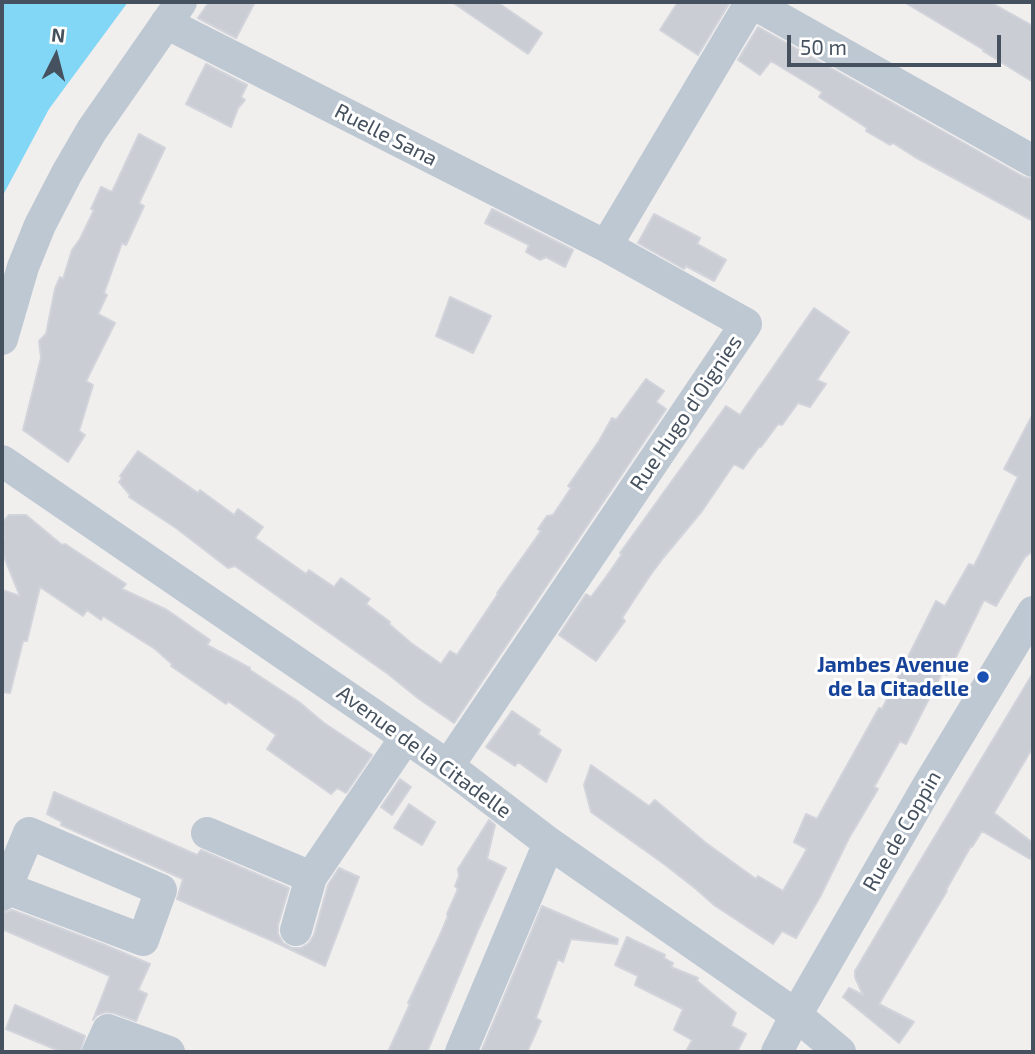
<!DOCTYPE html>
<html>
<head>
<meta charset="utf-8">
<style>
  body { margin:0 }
  #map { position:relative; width:1035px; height:1054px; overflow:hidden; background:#f1eeee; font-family:"Exo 2",sans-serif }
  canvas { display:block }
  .frame { position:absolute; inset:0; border:4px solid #45515e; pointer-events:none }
  .north { position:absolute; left:21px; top:21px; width:70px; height:70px; -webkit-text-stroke:5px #fff; paint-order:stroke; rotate:6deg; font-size:19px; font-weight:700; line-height:28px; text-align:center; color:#45515e }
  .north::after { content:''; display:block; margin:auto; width:24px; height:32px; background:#45515e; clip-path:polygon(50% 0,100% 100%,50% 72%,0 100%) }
  .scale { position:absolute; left:787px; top:35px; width:214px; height:32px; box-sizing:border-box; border:4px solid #45515e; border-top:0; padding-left:9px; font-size:21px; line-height:24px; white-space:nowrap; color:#45515e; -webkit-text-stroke:5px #fff; paint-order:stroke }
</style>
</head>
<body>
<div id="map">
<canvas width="1035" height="1054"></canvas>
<div class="frame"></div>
<div class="north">N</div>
<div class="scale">50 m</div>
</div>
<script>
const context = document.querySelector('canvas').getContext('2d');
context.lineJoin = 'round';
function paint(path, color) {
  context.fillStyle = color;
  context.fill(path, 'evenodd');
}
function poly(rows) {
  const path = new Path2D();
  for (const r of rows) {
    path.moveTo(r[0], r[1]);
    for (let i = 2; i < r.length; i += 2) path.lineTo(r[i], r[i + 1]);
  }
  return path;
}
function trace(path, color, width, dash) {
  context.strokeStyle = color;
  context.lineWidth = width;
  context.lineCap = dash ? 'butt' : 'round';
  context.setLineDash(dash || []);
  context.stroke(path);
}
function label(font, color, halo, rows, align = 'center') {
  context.font = font + ' "Exo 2",sans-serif';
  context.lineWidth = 6;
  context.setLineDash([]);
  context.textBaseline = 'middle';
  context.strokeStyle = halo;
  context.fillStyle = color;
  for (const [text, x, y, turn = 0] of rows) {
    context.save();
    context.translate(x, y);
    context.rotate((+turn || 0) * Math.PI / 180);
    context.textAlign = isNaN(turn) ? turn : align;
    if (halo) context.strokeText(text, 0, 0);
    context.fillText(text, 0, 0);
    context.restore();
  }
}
paint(poly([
  [2,2,128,2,49,109,2,197]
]), '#81d7f5');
const building = poly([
  [209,2,255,2,236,38,198,18,209,2],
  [452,2,497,2,542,33,528,54,452,2],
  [678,2,730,2,698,55,660,30,678,2],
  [904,2,990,2,1033,26,1033,82,983,51,984,50,904,2],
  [758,27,1024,177,1033,179,1033,221,915,157,893,143,890,145,866,131,867,128,819,97,822,92,771,61,760,75,738,60,758,27],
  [206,64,247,85,241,97,245,100,238,108,231,127,186,104,206,64],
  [139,134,165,148,139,203,144,206,126,245,122,243,104,293,107,295,98,314,115,323,86,381,93,385,79,431,85,435,68,462,23,430,41,358,39,341,46,334,55,289,60,277,63,279,72,250,80,239,94,210,91,209,101,187,112,192,139,134],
  [492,209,573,250,565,267,546,257,540,260,526,252,529,245,485,223,492,209],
  [654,214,700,238,697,244,726,260,714,281,686,266,684,269,638,243,654,214],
  [450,297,491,316,473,353,436,336,450,297],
  [814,308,849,332,817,380,826,384,810,407,798,403,782,425,778,424,761,447,759,447,743,469,734,464,702,511,663,558,649,577,622,618,625,621,596,661,559,635,586,594,591,597,606,577,622,554,620,553,726,406,740,415,814,308],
  [646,379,664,391,656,402,666,409,454,723,419,699,388,674,235,566,228,568,176,528,129,497,130,495,119,482,122,478,120,476,138,451,198,493,200,490,234,515,238,509,263,527,255,538,306,574,309,570,334,587,341,578,370,599,366,604,390,622,389,624,411,643,441,664,450,651,457,655,498,594,497,593,541,531,538,529,547,516,553,515,571,488,568,486,599,441,612,418,616,420,646,379],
  [1033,414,1033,551,1025,557,996,606,984,600,947,675,942,673,906,744,900,741,874,787,878,789,849,838,820,897,796,938,782,931,773,944,714,905,696,889,664,864,591,812,584,785,591,765,649,806,655,800,706,843,756,879,758,876,783,891,807,849,794,842,806,814,817,819,879,708,882,709,936,601,945,606,969,564,974,566,1018,477,1004,469,1033,414],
  [9,515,26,515,62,545,65,544,126,584,122,589,167,610,210,640,207,645,250,668,250,670,299,702,324,723,372,755,346,793,337,788,331,794,267,749,276,735,228,701,226,704,171,666,172,664,155,649,103,616,101,620,87,610,83,616,40,587,27,641,23,641,10,693,2,692,2,590,20,596,2,552,2,541,4,538,3,522,9,515],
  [1033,673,1033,747,994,813,1033,843,1033,855,1030,859,982,831,972,847,971,846,946,890,947,891,879,1004,914,1022,899,1043,843,997,849,988,863,995,855,977,855,971,913,873,1033,673],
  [512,711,540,730,538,734,561,750,546,782,518,762,515,766,486,747,512,711],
  [400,779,411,787,392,815,381,807,400,779],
  [54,792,197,855,201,850,289,888,278,925,278,934,283,943,292,948,301,948,309,943,314,935,328,885,339,868,359,877,325,966,277,943,177,899,183,879,61,825,62,822,47,814,54,792],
  [409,804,435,822,422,845,394,828,409,804],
  [489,820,495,825,487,859,506,868,478,930,437,1028,427,1052,388,1052,410,1004,408,1003,440,935,448,916,447,914,458,889,455,886,459,876,458,869,489,820],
  [542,906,618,939,617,944,571,939,563,962,558,959,536,1018,541,1021,527,1052,481,1052,542,906],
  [12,910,105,945,150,964,138,990,147,994,136,1021,114,1013,106,1012,97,1015,93,1020,110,976,2,929,2,913,12,910],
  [627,937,665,955,664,958,673,963,671,967,698,978,697,981,736,1013,731,1026,746,1034,737,1052,686,1052,692,1040,674,1030,683,1009,635,985,638,976,615,965,627,937],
  [15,1005,85,1036,80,1052,62,1052,6,1029,15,1005]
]);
paint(building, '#cacdd4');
trace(building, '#d2d4db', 2);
trace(poly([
  [751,2,1033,161],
  [166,23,606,246],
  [2,339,23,267,40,225,67,173,92,130,181,2],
  [2,461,448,766,549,843,796,1015,840,1052],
  [448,766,746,324,606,246,751,2],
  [207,833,311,877],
  [2,895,6,888,29,833,161,890,143,940,6,888],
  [296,930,311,877,406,737],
  [98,1052,108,1030,169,1052],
  [461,1052,549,843],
  [777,1052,796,1015,926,789,1033,612]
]), '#bdc8d2', 32);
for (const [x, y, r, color] of [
  [983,677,7,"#1a4fb4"]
]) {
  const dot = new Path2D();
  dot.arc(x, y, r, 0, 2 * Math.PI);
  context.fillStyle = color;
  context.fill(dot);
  trace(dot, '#fff', 2.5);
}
label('21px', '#45515e', '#fff', [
  ["Ruelle Sana",386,135,27],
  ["Rue Hugo d'Oignies",686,413,-56],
  ["Avenue de la Citadelle",424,752,36],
  ["Rue de Coppin",902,831,-60]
]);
label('bold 21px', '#164399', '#fff', [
  ["Jambes Avenue",969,665],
  ["de la Citadelle",969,689]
], 'right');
</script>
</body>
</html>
